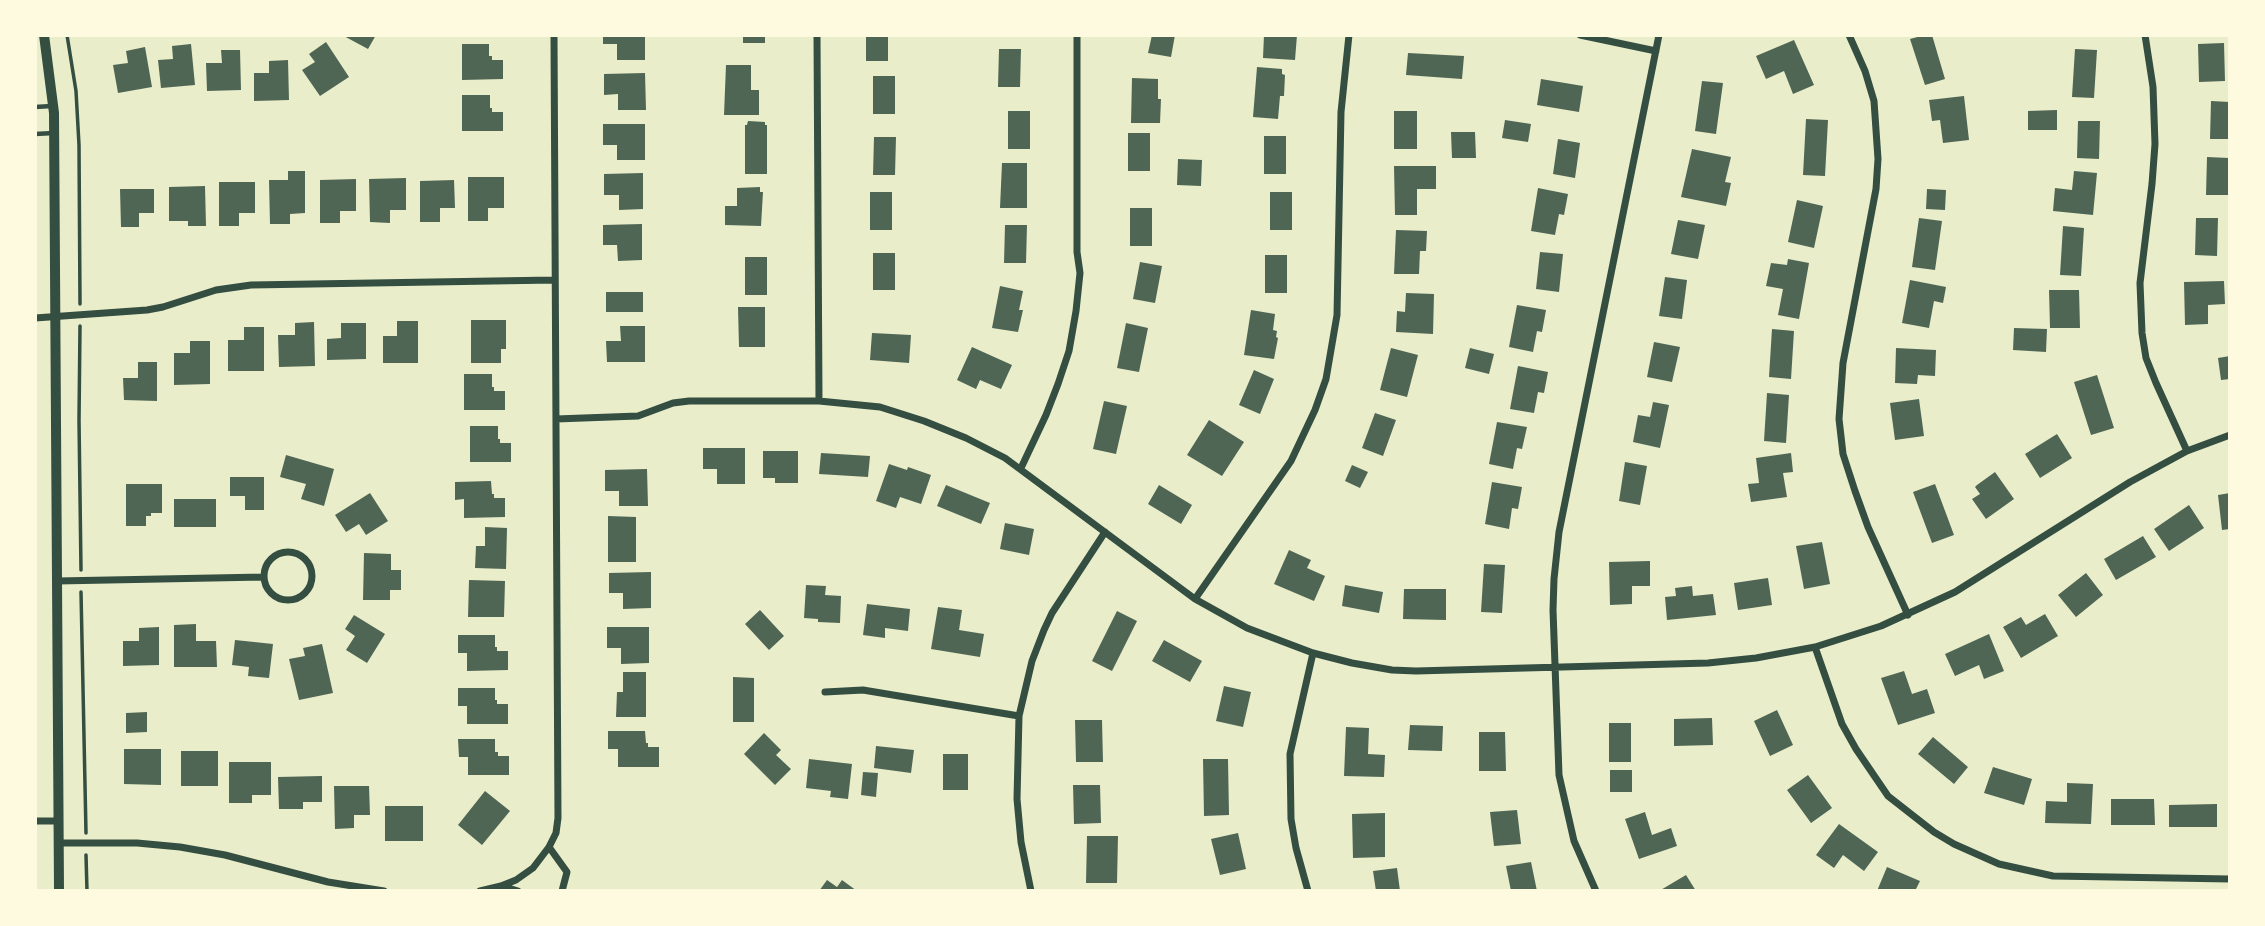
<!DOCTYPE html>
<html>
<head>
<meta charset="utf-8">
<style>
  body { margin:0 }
  #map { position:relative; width:2265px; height:926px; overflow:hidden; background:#e9edc9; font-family:Figtree,sans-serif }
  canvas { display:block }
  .frame { position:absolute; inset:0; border:37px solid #fefae0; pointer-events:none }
</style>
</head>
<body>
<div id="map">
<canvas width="2265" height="926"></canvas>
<div class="frame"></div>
</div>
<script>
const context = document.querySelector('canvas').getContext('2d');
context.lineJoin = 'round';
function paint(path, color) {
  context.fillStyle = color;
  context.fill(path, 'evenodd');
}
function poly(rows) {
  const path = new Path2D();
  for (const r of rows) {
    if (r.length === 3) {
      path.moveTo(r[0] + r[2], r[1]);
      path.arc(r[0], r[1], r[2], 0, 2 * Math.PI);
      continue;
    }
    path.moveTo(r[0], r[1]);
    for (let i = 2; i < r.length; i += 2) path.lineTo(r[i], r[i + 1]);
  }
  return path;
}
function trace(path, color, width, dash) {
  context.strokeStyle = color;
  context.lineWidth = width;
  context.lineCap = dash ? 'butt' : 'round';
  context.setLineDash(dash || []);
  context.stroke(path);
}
paint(poly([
  [342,35,376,35,368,49],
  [603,35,645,35,645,60,617,60,617,44,603,44],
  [743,35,765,35,765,43,743,43],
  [866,35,888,35,888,61,866,61],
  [1152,35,1175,35,1171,57,1148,53],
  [1264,35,1297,35,1295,60,1263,58],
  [1925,35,1932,35,1945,79,1925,85,1910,39],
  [1794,40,1814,85,1793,94,1784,71,1766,79,1756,56],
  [326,42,349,77,320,96,302,70,315,62,309,54],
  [2224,43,2225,81,2199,82,2198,44],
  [191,44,195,85,161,88,158,60,173,59,172,46],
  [462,44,489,44,489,56,492,56,492,60,503,60,503,79,462,80],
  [145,47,152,87,118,93,113,65,128,63,126,51],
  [999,49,1021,49,1020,87,998,87],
  [2075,49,2097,50,2094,98,2072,97],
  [221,50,240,50,241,90,207,91,206,63,222,63],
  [1408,53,1464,56,1462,79,1406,75],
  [288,60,289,100,254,101,254,73,269,73,269,61],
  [726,65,751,65,751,90,759,90,759,115,724,115],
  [1257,67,1282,69,1282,74,1285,75,1284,96,1280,96,1278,119,1253,117],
  [645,73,646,110,618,110,618,94,604,95,604,74],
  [873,76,895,76,895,114,873,114],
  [1132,78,1158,79,1158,99,1161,99,1160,123,1131,123],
  [1541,79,1583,86,1579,112,1537,105],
  [1702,81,1723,83,1716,134,1695,131],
  [462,95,490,95,490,108,492,108,492,112,503,112,503,131,462,131],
  [1964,96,1969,140,1943,143,1940,120,1932,121,1929,100],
  [2211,101,2230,102,2230,139,2210,139],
  [2057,110,2057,130,2028,130,2028,111],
  [1008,111,1030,111,1030,149,1008,149],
  [1394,111,1417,111,1417,149,1394,149],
  [1806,119,1828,120,1825,176,1803,175],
  [1505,120,1531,124,1528,142,1502,138],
  [748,121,765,122,765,125,767,125,767,174,745,174,745,125,747,125],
  [2078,121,2100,121,2099,159,2077,158],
  [603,124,645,124,645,160,617,160,617,145,603,145],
  [1451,132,1475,132,1476,158,1452,158],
  [1128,133,1150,133,1150,171,1128,171],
  [1264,136,1286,136,1286,174,1264,174],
  [874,137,896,137,895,175,873,175],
  [1558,139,1580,143,1575,178,1553,174],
  [1692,149,1731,157,1725,182,1731,183,1726,206,1681,197],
  [2207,157,2229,158,2228,195,2206,195],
  [1178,159,1202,160,1201,186,1177,185],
  [1002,163,1027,163,1027,208,1000,208],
  [1394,166,1436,166,1436,189,1417,189,1417,215,1395,215],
  [288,171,305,171,305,213,290,214,290,224,270,224,269,180,288,180],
  [2074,171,2097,173,2093,215,2053,211,2055,188,2072,190],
  [643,173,643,209,619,210,619,195,604,195,604,174],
  [468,177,504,177,504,208,488,208,488,221,468,221],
  [406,178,406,210,390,210,390,223,370,222,369,179],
  [356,179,356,211,340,211,340,223,320,223,320,180],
  [454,180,455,208,440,208,440,222,420,222,420,181],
  [219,182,255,182,255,213,239,213,239,226,219,226],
  [205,186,206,226,188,226,188,221,169,221,169,187],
  [760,187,760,192,763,192,761,226,725,225,725,206,737,206,737,188],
  [1538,188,1568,194,1564,215,1559,214,1555,235,1531,231],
  [120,189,154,189,154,213,139,213,139,227,121,227],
  [1927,189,1946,190,1945,210,1926,209],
  [870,192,892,192,892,230,870,230],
  [1270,192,1292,192,1292,230,1270,230],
  [1797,200,1823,206,1814,248,1788,242],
  [1130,208,1152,208,1152,246,1130,246],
  [1919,218,1942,221,1935,270,1912,267],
  [2196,218,2218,218,2217,256,2195,255],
  [1678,220,1705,225,1698,259,1671,254],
  [642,224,642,260,618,261,617,245,603,245,603,225],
  [1005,225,1027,225,1026,263,1004,263],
  [2063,226,2084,228,2081,276,2060,275],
  [1396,230,1427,231,1426,251,1420,251,1419,274,1394,274],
  [1540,252,1563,254,1559,292,1536,289],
  [873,253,895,253,895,290,873,290],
  [1265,255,1287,255,1287,293,1265,293],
  [745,257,767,257,767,295,745,295],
  [1788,259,1809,263,1799,319,1778,315,1783,289,1766,286,1771,263,1787,265],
  [1140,262,1162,266,1155,303,1133,299],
  [1665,277,1687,280,1682,319,1659,316],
  [1910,280,1946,287,1943,303,1934,301,1929,328,1902,323],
  [2224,281,2225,304,2208,305,2208,324,2185,325,2184,282],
  [1000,286,1023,291,1019,310,1023,310,1018,332,992,328],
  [2049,290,2079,290,2080,328,2050,328],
  [606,292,643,292,643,312,606,312],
  [1406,293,1434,294,1433,334,1396,332,1397,311,1405,312],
  [1517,305,1546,310,1542,332,1537,331,1533,352,1509,347],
  [738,307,765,307,765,347,739,347],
  [1251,310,1275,314,1273,330,1277,331,1276,337,1278,338,1274,359,1244,355],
  [471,320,506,320,506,349,501,349,501,363,471,363],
  [397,321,418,321,418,363,383,363,383,336,397,336],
  [314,322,315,366,279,367,278,335,295,335,295,323],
  [341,323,366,323,366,359,327,360,327,339,341,338],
  [1126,323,1148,328,1139,372,1117,368],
  [620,326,645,326,645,362,607,362,606,341,621,341],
  [244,327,264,327,264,371,228,371,228,340,244,340],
  [2014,328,2047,329,2046,352,2013,350],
  [1772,329,1794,331,1791,379,1769,377],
  [872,333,911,335,909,363,870,360],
  [190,341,210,341,210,384,174,385,174,353,190,353],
  [1654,342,1680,347,1672,382,1647,377],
  [972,347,1012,365,1001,389,980,380,976,389,957,380],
  [1391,348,1418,355,1407,397,1380,390],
  [1470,348,1494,354,1489,374,1465,368],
  [1896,348,1936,350,1935,376,1918,375,1917,384,1895,383],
  [2230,356,2230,379,2221,380,2218,358],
  [138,362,157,362,157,401,124,400,123,378,138,378],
  [1518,366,1548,372,1544,393,1538,392,1534,413,1510,409],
  [1254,370,1274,379,1260,414,1239,405],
  [464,374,492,374,492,387,494,387,494,391,505,391,505,410,464,410],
  [2097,375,2114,428,2091,435,2074,382],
  [1767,393,1789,395,1786,443,1764,441],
  [1919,399,1924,436,1895,440,1890,403],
  [1104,401,1127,406,1116,454,1093,449],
  [1653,402,1669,405,1660,448,1633,442,1638,415,1650,417],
  [1375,413,1396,420,1383,456,1362,448],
  [1209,420,1244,442,1222,476,1187,455],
  [1497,422,1527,427,1522,449,1517,448,1513,469,1489,464],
  [470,426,498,426,498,439,500,439,500,443,511,443,511,462,470,462],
  [2057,434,2072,458,2040,478,2025,454],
  [703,448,745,448,745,484,717,484,717,469,703,469],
  [763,451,798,451,798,483,775,483,775,478,763,478],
  [821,453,870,456,868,477,819,474],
  [1791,453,1793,472,1783,473,1787,497,1751,502,1748,484,1759,483,1756,458],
  [286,455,334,469,324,506,301,499,306,484,280,477],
  [1625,462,1647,466,1640,505,1619,501],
  [889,464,907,470,908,467,931,475,921,504,900,497,896,508,876,501],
  [1352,465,1368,472,1360,488,1345,481],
  [647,469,648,506,619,506,619,491,605,491,605,470],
  [1995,472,2014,499,1986,519,1972,499,1980,494,1975,487,1977,485],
  [230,477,264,477,264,510,245,510,245,496,230,496],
  [491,481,492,494,494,494,494,498,505,498,505,517,464,518,464,499,455,500,455,482],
  [1492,482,1522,487,1518,509,1512,508,1509,529,1485,524],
  [126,484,162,484,162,513,151,513,151,516,146,516,146,526,126,526],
  [1935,484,1954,535,1932,543,1913,492],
  [946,485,990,503,981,524,937,506],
  [1159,485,1192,505,1181,524,1148,504],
  [370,493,388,521,366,535,359,524,346,532,335,515],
  [2230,493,2230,529,2222,530,2218,495],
  [174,499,216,499,216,527,174,527],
  [2189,505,2204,528,2169,551,2154,529],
  [608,516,636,517,636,562,608,562],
  [1005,523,1034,529,1029,555,1000,549],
  [485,527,507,528,506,569,475,568,476,546,485,546],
  [2143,536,2156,557,2116,580,2104,559],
  [1822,542,1830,584,1804,589,1796,546],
  [1289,550,1311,560,1307,568,1325,576,1314,601,1274,584],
  [364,553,391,554,391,570,401,570,401,590,390,590,390,600,363,600],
  [1650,561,1650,586,1632,586,1632,604,1610,605,1609,562],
  [1484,564,1505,565,1502,613,1481,612],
  [651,572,651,608,623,609,623,593,609,593,609,573],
  [2086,573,2103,595,2076,617,2058,595],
  [1768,578,1772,605,1738,610,1734,583],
  [469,580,505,581,504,617,468,617],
  [806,585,826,586,825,595,841,596,840,623,818,622,818,619,804,618],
  [1345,585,1383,592,1379,613,1342,606],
  [1692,586,1693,596,1713,594,1716,615,1667,620,1665,597,1676,596,1675,588],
  [1404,589,1446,589,1446,620,1403,619],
  [867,604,910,609,908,631,885,628,885,638,863,635],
  [938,607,962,610,959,630,984,634,980,657,931,649],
  [760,610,784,636,769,650,745,624],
  [1117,611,1137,621,1112,671,1092,661],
  [2045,614,2058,636,2021,658,2003,627,2021,617,2026,625],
  [354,615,385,634,367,663,346,650,355,636,345,629],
  [196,624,196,641,216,641,217,667,174,667,174,625],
  [159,627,159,665,123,666,123,641,139,641,139,628],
  [607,627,649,627,649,663,621,664,621,648,607,648],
  [1989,634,2004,671,1984,679,1979,665,1955,676,1945,654],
  [458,635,495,635,495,647,497,647,497,651,508,651,508,670,467,671,467,653,458,653],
  [235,640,273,644,269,678,248,676,249,667,232,665],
  [1164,640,1202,661,1190,682,1152,661],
  [322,644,333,693,299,700,289,659,305,656,303,648],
  [1904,671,1912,694,1927,689,1935,713,1898,725,1881,678],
  [623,672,646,672,646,717,616,717,617,692,623,692],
  [733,677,754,678,754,722,733,722],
  [1224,686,1251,692,1243,727,1216,721],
  [458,688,495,688,495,700,497,700,497,704,508,704,508,724,467,724,467,706,458,706],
  [1777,710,1793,745,1770,756,1754,721],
  [147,712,147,732,126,733,126,713],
  [1712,718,1713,745,1674,746,1674,719],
  [1075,720,1102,720,1103,762,1076,762],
  [1609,723,1631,723,1631,762,1609,762],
  [1410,725,1443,726,1442,751,1408,750],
  [1346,727,1369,728,1368,754,1385,755,1384,777,1344,776],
  [608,731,645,731,646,743,648,743,648,747,659,747,659,767,618,767,618,749,608,749],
  [1479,732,1505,732,1506,771,1479,771],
  [764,733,781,750,776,755,791,769,775,785,744,754],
  [1933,737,1968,767,1954,784,1918,754],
  [458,739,495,739,495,752,498,752,498,756,509,756,509,775,468,775,468,757,459,757],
  [876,746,914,750,911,773,874,768],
  [124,749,161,749,161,785,124,784],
  [181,751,218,751,218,786,181,786],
  [943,754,968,754,968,790,943,790],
  [809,759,852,764,848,799,830,797,831,791,806,788],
  [1203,759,1228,759,1229,815,1204,816],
  [229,762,271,762,271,795,252,795,252,803,229,803],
  [1993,767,2032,779,2024,805,1984,793],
  [1610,770,1632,770,1632,792,1610,792],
  [863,772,878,773,876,797,861,795],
  [1808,775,1832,808,1811,823,1787,790],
  [322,776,322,802,303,802,303,809,279,809,278,777],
  [2067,783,2093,784,2091,824,2045,823,2046,801,2067,802],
  [1073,785,1100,785,1101,823,1074,824],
  [334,786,369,786,370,815,354,815,354,828,335,829],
  [485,791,510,811,482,845,458,825],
  [2111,799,2154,799,2155,825,2111,825],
  [2217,804,2217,827,2169,827,2169,805],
  [385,806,423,806,423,841,385,841],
  [1517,810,1521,844,1494,846,1490,812],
  [1645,812,1652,835,1671,828,1677,846,1639,859,1625,819],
  [1385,813,1385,857,1353,858,1352,814],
  [1839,824,1878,852,1864,871,1843,855,1834,868,1816,855],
  [1238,833,1246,869,1220,875,1211,839],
  [1087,836,1118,836,1117,883,1086,883],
  [1531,862,1537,891,1511,891,1506,866],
  [1887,867,1920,881,1915,891,1877,891],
  [1397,868,1400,891,1376,891,1373,871],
  [1686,875,1696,891,1659,891],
  [827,880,837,887,842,880,857,891,819,891]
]), '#4f6655');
trace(poly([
  [67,35,76,91,79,145,80,304],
  [80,326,79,420,81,570],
  [81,592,86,833],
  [86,855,87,891]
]), '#344e41', 3.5);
trace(poly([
  [35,107,52,106],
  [35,134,54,133]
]), '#344e41', 4.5);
trace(poly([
  [817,35,819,401],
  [1580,35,1656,51],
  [1849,35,1865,71,1874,101,1878,159,1876,189,1843,363,1839,419,1843,454,1855,491,1868,527,1908,615],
  [2145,35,2153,87,2155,144,2152,184,2140,283,2142,333,2146,358,2156,383,2187,451],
  [35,318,147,310,163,307,216,290,251,285,554,280],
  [556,419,638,416,673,403,689,401,819,401,880,407,924,421,966,438,1005,458,1195,599,1247,628,1313,653,1352,663,1392,670,1416,671,1708,663,1756,658,1815,647,1881,626,1955,592,2130,482,2187,451,2230,435],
  [1021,468,1046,415,1058,384,1069,351,1076,311,1080,273,1077,252,1077,35],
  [288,576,24],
  [57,581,264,577],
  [1195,599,1291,461,1315,410,1326,379,1337,315,1341,112,1349,35],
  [1815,647,1842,724,1856,749,1888,796,1934,832,1954,844,1999,864,2053,876,2230,879],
  [825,692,863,690,1019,716],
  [35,821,59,821],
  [59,843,137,843,180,847,225,855,328,882,384,891],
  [549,847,567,872,562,891],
  [502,886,518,891],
  [480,891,501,886,516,880,533,868,549,847,556,833,558,818,554,35],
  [1031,891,1021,842,1017,799,1019,716,1032,661,1044,630,1052,613,1105,532],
  [1308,891,1296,848,1291,819,1290,754,1313,653],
  [1596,891,1574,841,1559,775,1553,610,1554,579,1559,532,1659,35]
]), '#344e41', 7);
trace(poly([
  [44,35,54,113,59,891]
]), '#344e41', 10);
</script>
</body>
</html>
